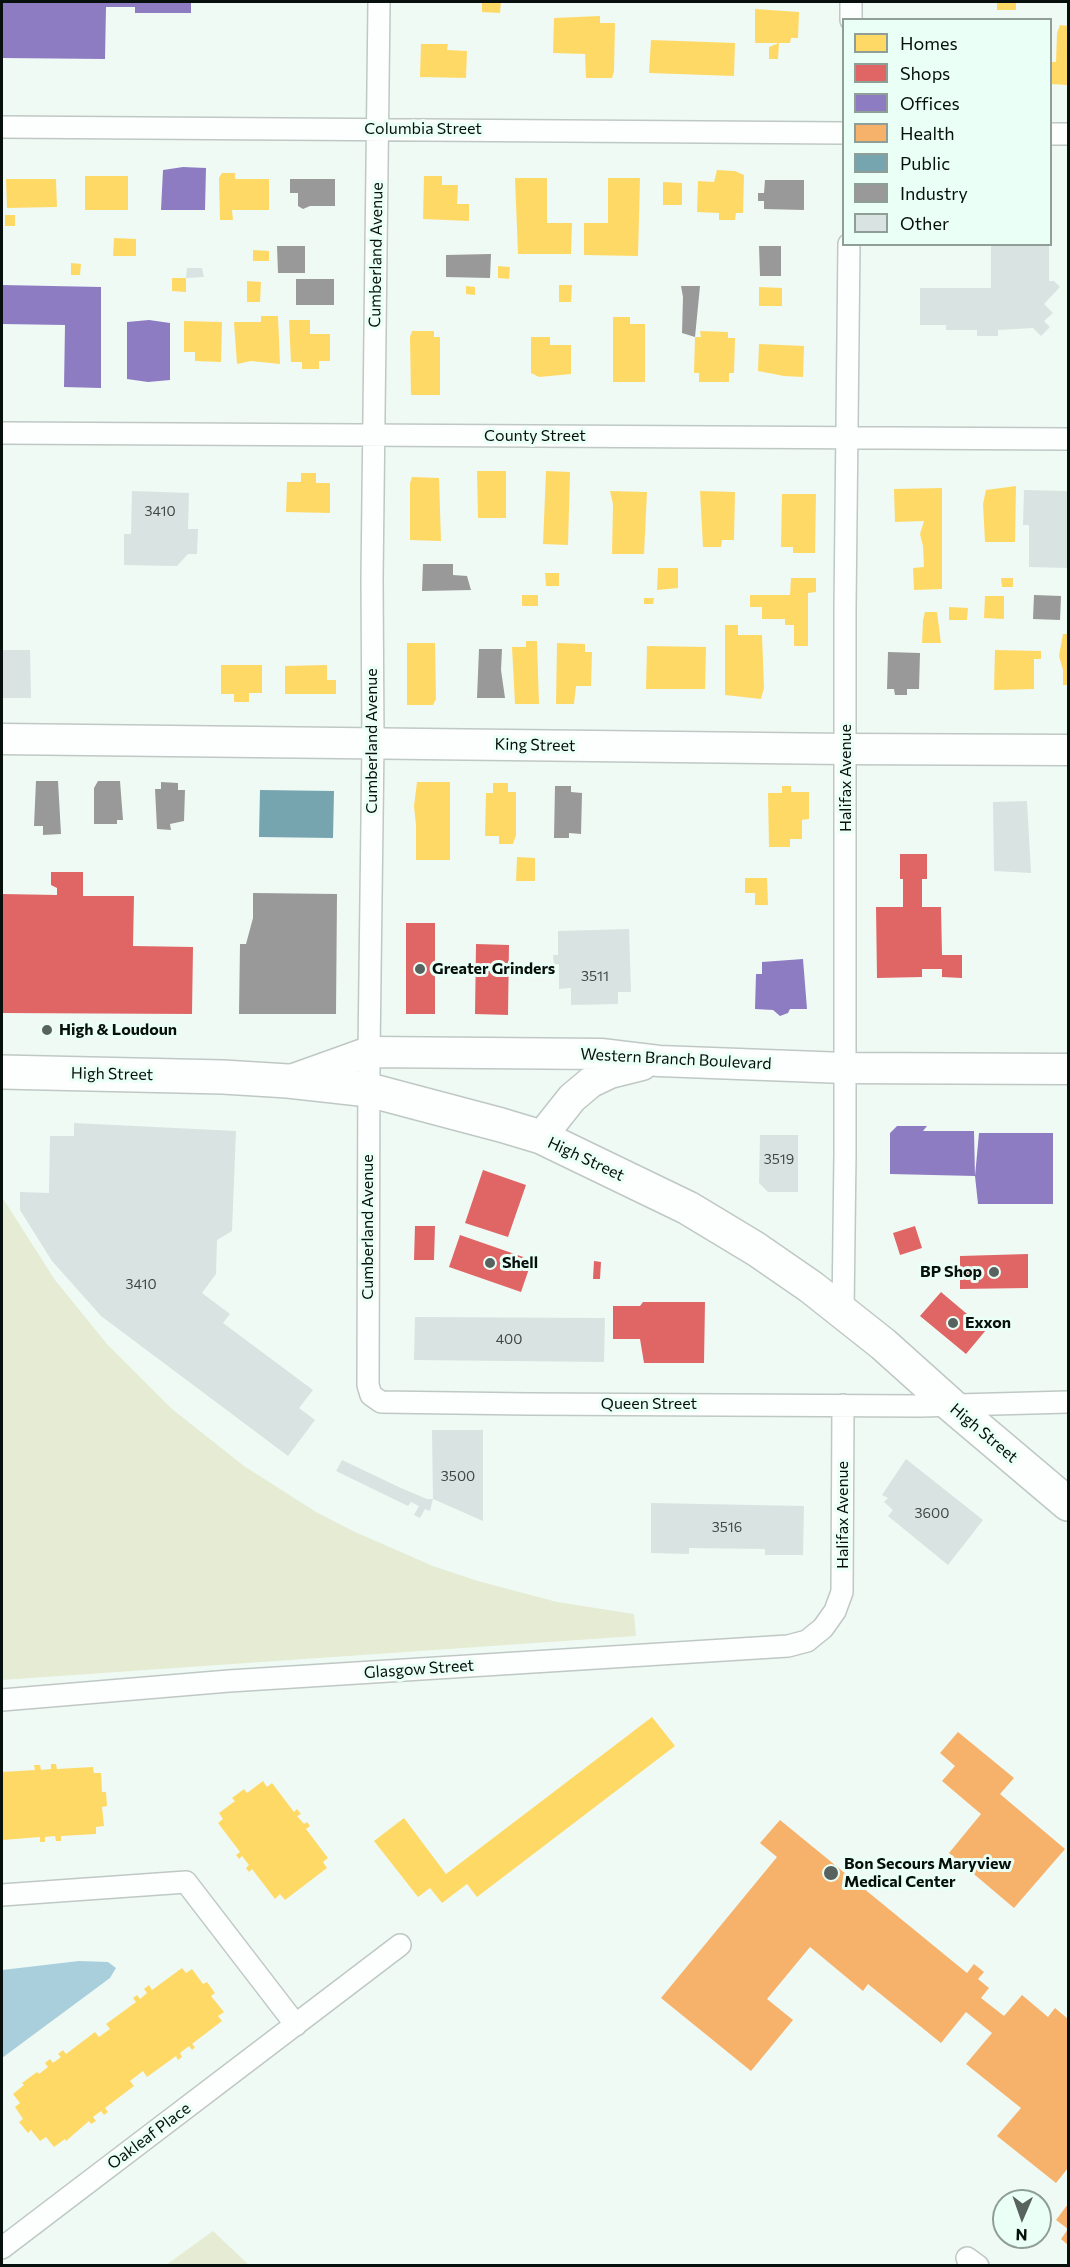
<!DOCTYPE html>
<html>
<head>
<meta charset="utf-8">
<style>
  body { margin:0 }
  #map { position:relative; width:1070px; height:2267px; overflow:hidden; background:#effaf5; font-family:Commissioner,sans-serif }
  canvas { display:block }
  .frame { position:absolute; inset:0; border:3px solid #07100c; pointer-events:none }
  .legend { position:absolute; left:842px; top:18px; width:210px; height:228px; box-sizing:border-box; background:#eafff6; border:2px solid #8f9f98; margin:0; padding:8px 10px; list-style:none; font-size:18px; color:#07100c }
  .legend li { display:flex; align-items:center; gap:12px; height:30px }
  .legend b { width:30px; border:2px solid #8f9f98 }
  .north { position:absolute; left:992px; top:2189px; width:60px; height:60px; box-sizing:border-box; background:#eafff6; border:2px solid #8f9f98; border-radius:50%; rotate:182deg; font-size:16px; font-weight:700; line-height:24px; text-align:center; color:#07100c }
  .north::after { content:''; display:block; margin:auto; width:21px; height:27px; background:#58625e; clip-path:polygon(50% 0,100% 100%,50% 72%,0 100%) }
</style>
</head>
<body>
<div id="map">
<canvas width="1070" height="2267"></canvas>
<div class="frame"></div>
<ul class="legend">
<li><b style="height:16px;background:#ffd966"></b>Homes</li>
<li><b style="height:16px;background:#e06666"></b>Shops</li>
<li><b style="height:16px;background:#8e7cc3"></b>Offices</li>
<li><b style="height:16px;background:#f6b26b"></b>Health</li>
<li><b style="height:16px;background:#76a5af"></b>Public</li>
<li><b style="height:16px;background:#999"></b>Industry</li>
<li><b style="height:16px;background:#d9e3e1"></b>Other</li>
</ul>
<div class="north">N</div>
</div>
<script>
const context = document.querySelector('canvas').getContext('2d');
context.lineJoin = 'round';
function paint(path, color) {
  context.fillStyle = color;
  context.fill(path, 'evenodd');
}
function poly(rows) {
  const path = new Path2D();
  for (const r of rows) {
    path.moveTo(r[0], r[1]);
    for (let i = 2; i < r.length; i += 2) path.lineTo(r[i], r[i + 1]);
  }
  return path;
}
function trace(path, color, width, dash) {
  context.strokeStyle = color;
  context.lineWidth = width;
  context.lineCap = dash ? 'butt' : 'round';
  context.setLineDash(dash || []);
  context.stroke(path);
}
function label(font, color, halo, rows, align = 'center') {
  context.font = font + ' Commissioner,sans-serif';
  context.lineWidth = 6;
  context.setLineDash([]);
  context.textBaseline = 'middle';
  context.strokeStyle = halo;
  context.fillStyle = color;
  for (const [text, x, y, turn = 0] of rows) {
    context.save();
    context.translate(x, y);
    context.rotate((+turn || 0) * Math.PI / 180);
    context.textAlign = isNaN(turn) ? turn : align;
    if (halo) context.strokeText(text, 0, 0);
    context.fillText(text, 0, 0);
    context.restore();
  }
}
paint(poly([
  [2,1197,55,1280,107,1344,172,1409,244,1466,316,1512,355,1532,433,1566,478,1581,557,1602,634,1614,636,1636,2,1680],
  [213,2231,249,2265,166,2265]
]), '#e5ecd3');
paint(poly([
  [79,1961,108,1962,116,1968,110,1978,2,2058,2,1970]
]), '#aacfdc');
paint(poly([
  [482,2,501,2,500,13,482,12],
  [997,2,1016,2,1016,10,997,10],
  [755,9,799,12,798,38,791,38,790,43,755,43],
  [600,16,600,23,615,23,614,71,612,78,586,78,585,54,553,53,554,18],
  [1060,25,1068,26,1068,85,1050,84,1050,62,1056,62,1057,33],
  [651,40,735,43,734,76,649,73],
  [779,43,778,59,769,59,769,47],
  [421,44,448,44,447,50,467,51,466,78,420,77],
  [717,170,735,171,744,175,743,213,736,213,735,220,719,220,719,213,697,212,698,181,714,182],
  [222,173,235,173,235,179,269,179,269,210,232,210,233,220,220,220,219,178],
  [85,176,128,176,128,210,85,210],
  [424,176,442,176,442,185,458,185,457,204,469,204,469,221,423,219],
  [515,178,547,178,547,223,572,223,571,254,518,254],
  [608,178,640,178,638,256,584,255,584,223,608,223],
  [6,179,56,179,57,207,7,208],
  [663,182,682,183,682,205,663,205],
  [5,215,15,215,15,226,5,226],
  [114,238,136,239,136,256,113,256],
  [253,250,269,251,269,261,253,261],
  [71,263,81,264,80,275,71,275],
  [498,266,510,267,509,279,498,278],
  [172,278,186,278,186,292,172,291],
  [247,281,261,282,260,302,247,302],
  [559,285,572,285,571,302,559,302],
  [466,286,475,287,475,295,466,294],
  [759,287,782,288,782,306,759,306],
  [261,316,278,316,280,364,251,361,237,364,234,322,261,322],
  [613,317,630,317,630,324,645,324,645,382,613,382],
  [289,320,310,320,310,334,330,334,330,361,319,361,319,369,302,369,302,362,291,362],
  [184,321,222,322,221,362,195,361,195,352,184,352],
  [412,331,434,331,434,337,440,337,440,395,411,395,410,337],
  [700,331,728,332,728,338,735,338,734,373,729,373,729,382,699,382,699,373,694,373,695,337,701,337],
  [531,337,550,337,550,345,571,345,571,374,539,377,531,373],
  [759,344,804,346,803,377,784,376,758,371],
  [477,471,506,471,506,518,478,518],
  [546,471,570,472,568,545,543,544],
  [301,473,316,473,316,483,330,483,330,513,286,512,287,482,301,482],
  [412,477,439,478,441,541,410,540,410,483],
  [1016,486,1015,542,985,542,983,504,986,490],
  [942,488,942,589,914,590,913,568,924,567,923,546,920,534,924,521,895,522,894,489],
  [610,491,647,492,644,554,612,554,613,504],
  [700,491,735,492,734,540,722,540,721,547,703,547],
  [782,494,816,494,815,553,793,553,793,547,781,547],
  [658,568,678,568,678,588,657,590],
  [545,573,559,573,559,586,546,586],
  [791,578,816,578,816,592,808,593,808,646,794,646,794,625,785,625,785,619,762,619,762,607,750,607,750,595,790,595],
  [1001,578,1013,578,1013,587,1002,587],
  [522,595,538,595,538,606,522,606],
  [985,596,1004,596,1004,619,984,618],
  [644,598,654,598,653,604,644,604],
  [949,607,968,608,967,620,949,620],
  [925,612,937,612,941,643,922,643,923,620],
  [725,625,738,625,738,635,762,635,764,688,761,699,725,695],
  [1063,634,1068,634,1068,685,1063,685,1063,670,1059,656],
  [526,641,537,641,539,704,515,704,512,647,526,647],
  [407,643,435,643,436,699,433,705,407,705],
  [557,643,585,644,585,652,592,652,591,686,576,686,574,704,556,704],
  [647,646,706,647,705,689,646,689],
  [995,650,1041,651,1041,659,1034,659,1034,689,994,690],
  [221,665,262,665,262,693,249,693,249,702,234,702,234,694,221,694],
  [327,665,327,680,336,680,336,694,285,694,285,666],
  [417,782,450,782,450,860,416,860,416,825,414,806],
  [493,783,508,783,508,792,516,792,516,835,513,844,499,844,499,836,485,836,486,793,493,793],
  [782,786,791,786,791,792,809,792,809,819,802,820,802,839,790,839,790,847,769,847,768,793,782,793],
  [517,857,535,858,535,881,516,881],
  [745,878,767,878,768,905,755,905,755,893,745,893],
  [652,1717,675,1746,477,1897,467,1884,442,1903,430,1888,418,1897,374,1841,404,1818,446,1874],
  [51,1764,56,1764,57,1769,93,1767,94,1773,101,1773,102,1792,106,1792,107,1806,102,1807,104,1826,96,1827,96,1834,61,1836,61,1841,56,1841,55,1836,45,1837,45,1842,40,1842,40,1837,3,1840,2,1772,35,1770,34,1765,40,1765,41,1770,51,1769],
  [263,1781,267,1787,272,1783,294,1812,297,1809,301,1814,297,1816,304,1824,307,1822,310,1826,306,1829,328,1858,323,1862,327,1868,285,1900,280,1894,275,1899,252,1869,249,1872,246,1868,249,1865,242,1856,239,1859,236,1855,240,1852,218,1823,223,1819,219,1813,235,1801,232,1798,244,1789,247,1793],
  [182,1968,186,1973,192,1969,203,1984,207,1982,215,1993,211,1996,224,2012,218,2016,222,2021,192,2044,195,2047,192,2050,189,2046,180,2053,182,2057,178,2060,176,2056,147,2077,143,2071,130,2081,134,2086,105,2108,108,2112,104,2115,101,2111,93,2117,96,2121,91,2124,89,2121,66,2141,65,2139,54,2147,46,2137,40,2141,31,2130,28,2133,19,2122,23,2119,15,2107,20,2103,13,2094,24,2085,22,2083,37,2072,39,2074,48,2067,45,2063,50,2059,53,2063,61,2057,58,2054,63,2050,66,2054,95,2032,99,2037,110,2029,106,2024,136,2002,133,1998,137,1995,140,1999,147,1993,144,1989,149,1985,152,1990]
]), '#ffd966');
paint(poly([
  [900,854,927,854,927,879,922,879,922,907,941,907,942,955,962,955,962,978,942,977,942,969,922,969,922,977,877,978,876,907,903,907,903,879,900,879],
  [51,872,83,872,83,896,134,896,133,946,193,947,192,1014,2,1013,2,894,57,895,57,888,51,885],
  [406,923,435,923,435,1014,406,1014],
  [476,944,509,945,508,1015,475,1014],
  [483,1170,526,1185,508,1237,465,1223],
  [415,1226,435,1226,434,1260,414,1260],
  [915,1226,922,1248,900,1255,893,1233],
  [460,1235,532,1260,521,1292,449,1267],
  [1028,1254,1028,1288,960,1289,960,1256],
  [594,1261,601,1262,600,1279,593,1279],
  [941,1292,986,1330,966,1354,920,1316],
  [643,1302,705,1302,704,1363,644,1363,640,1339,613,1339,613,1306,640,1306]
]), '#e06666');
paint(poly([
  [2,2,191,2,191,13,135,13,135,7,106,7,105,59,2,58],
  [183,167,206,168,205,210,161,210,163,170],
  [2,285,101,287,101,388,64,387,65,325,2,324],
  [149,320,170,323,170,380,148,382,127,379,127,322],
  [803,959,807,1009,790,1009,788,1013,780,1016,773,1010,755,1009,756,974,762,974,762,962],
  [897,1126,927,1126,923,1131,974,1131,975,1176,979,1133,1053,1133,1053,1204,978,1204,975,1176,890,1174,890,1133]
]), '#8e7cc3');
paint(poly([
  [958,1732,1014,1778,1000,1794,1065,1849,1014,1908,949,1853,981,1814,942,1781,955,1766,940,1753],
  [780,1820,967,1973,974,1964,984,1972,978,1979,989,1988,981,1998,1004,2016,1022,1995,1048,2017,1055,2008,1068,2019,1068,2168,1056,2183,997,2136,1021,2108,966,2064,992,2033,966,2012,941,2043,868,1984,863,1991,810,1947,767,1999,793,2020,751,2071,661,1998,777,1857,760,1843],
  [1068,2204,1068,2245,1061,2239,1068,2229,1056,2220]
]), '#f6b26b');
paint(poly([
  [260,790,334,791,333,838,259,837]
]), '#76a5af');
paint(poly([
  [290,179,335,179,335,206,310,206,303,209,298,206,298,193,290,193],
  [765,180,804,180,804,210,764,209,764,201,758,201,758,193,764,193],
  [277,246,305,246,305,273,278,273],
  [759,246,781,246,781,276,760,276],
  [491,254,490,278,446,277,446,255],
  [296,279,334,279,334,305,296,305],
  [681,286,700,286,695,337,682,333,683,297],
  [423,564,453,564,453,575,467,576,471,590,422,591],
  [1034,595,1061,596,1060,620,1033,619],
  [479,649,502,649,501,670,505,698,477,698],
  [888,652,920,653,919,689,907,689,907,695,895,695,894,689,887,689],
  [36,781,58,781,61,834,43,835,43,826,34,826],
  [98,781,120,781,123,820,117,820,117,824,94,824,94,788],
  [161,782,178,783,178,790,185,790,184,821,170,824,171,830,157,829,155,789,161,789],
  [555,786,571,786,571,792,582,793,581,834,569,833,569,838,554,838],
  [253,893,337,894,336,1014,239,1014,240,944,246,944,253,918]
]), '#999');
paint(poly([
  [991,244,1049,244,1049,281,1054,281,1060,287,1044,304,1053,313,1044,321,1050,327,1041,336,1033,328,998,330,998,336,977,336,977,330,946,330,946,325,920,325,920,288,991,288],
  [187,268,202,268,204,277,186,278],
  [1024,490,1068,491,1068,568,1029,567,1029,525,1023,525],
  [132,491,189,493,188,529,198,529,197,554,188,554,177,566,124,565,124,534,131,534],
  [2,650,30,650,31,698,2,698],
  [1027,801,1031,873,994,871,993,802],
  [629,929,631,992,618,992,618,1004,571,1005,571,988,559,989,559,964,554,965,553,955,558,955,558,931],
  [74,1123,236,1131,232,1231,217,1240,216,1274,202,1293,230,1314,223,1323,313,1390,299,1408,315,1420,288,1456,101,1316,52,1261,20,1210,20,1192,49,1193,50,1136,74,1136],
  [760,1135,798,1135,798,1192,768,1192,759,1183],
  [415,1317,605,1318,604,1362,414,1360],
  [432,1430,483,1430,483,1521,433,1499],
  [906,1459,983,1520,948,1565,888,1516,893,1510,884,1502,888,1498,882,1495],
  [342,1460,401,1488,427,1499,433,1499,430,1511,425,1509,420,1518,414,1515,419,1506,411,1502,408,1506,336,1471],
  [651,1503,804,1506,803,1555,765,1555,765,1549,689,1548,689,1554,651,1553]
]), '#d9e3e1');
const street = poly([
  [379,2,372,579,373,743,369,1052,368,1385,371,1395,381,1402,529,1404,921,1406,1068,1402],
  [851,20,851,2],
  [2,127,844,133],
  [1050,134,1068,134],
  [2,433,1068,439],
  [843,1312,845,1154,845,607,849,244],
  [2,1700,229,1681,788,1646,807,1641,823,1628,835,1611,842,1592,843,1405],
  [2,1895,186,1882,296,2025],
  [2,2248,400,1945],
  [967,2258,978,2266]
]);
const secondary = poly([
  [2,739,846,749,1068,750],
  [288,1081,369,1052,601,1054,659,1061,845,1068,1068,1069],
  [541,1137,572,1098,591,1082,610,1073,642,1065]
]);
const primary = poly([
  [2,1072,223,1077,288,1081,369,1090,501,1125,541,1137,688,1208,756,1249,811,1287,883,1344,951,1405,1068,1504]
]);
trace(street, '#bfc8c4', 24);
trace(secondary, '#bfc8c4', 33);
trace(primary, '#bfc8c4', 36);
trace(street, '#fdfefe', 21);
trace(secondary, '#fdfefe', 30);
trace(primary, '#fdfefe', 33);
for (const [x, y, r, color] of [
  [420,969,6,"#58625e"],
  [47,1030,6,"#58625e"],
  [490,1263,6,"#58625e"],
  [994,1272,6,"#58625e"],
  [953,1323,6,"#58625e"],
  [831,1873,8,"#58625e"]
]) {
  const dot = new Path2D();
  dot.arc(x, y, r, 0, 2 * Math.PI);
  context.fillStyle = color;
  context.fill(dot);
  trace(dot, '#eafff6', 2);
}
label('14px', '#3e4744', null, [
  ["3410",160,511],
  ["3511",595,976],
  ["3519",779,1159],
  ["3410",141,1284],
  ["400",509,1339],
  ["3500",458,1476],
  ["3600",932,1513],
  ["3516",727,1527]
]);
label('16px', '#07100c', '#eafff6', [
  ["Columbia Street",423,129],
  ["Cumberland Avenue",376,255,-89],
  ["County Street",535,436],
  ["Cumberland Avenue",372,741,-90],
  ["King Street",535,745,1],
  ["Halifax Avenue",846,778,-90],
  ["Western Branch Boulevard",676,1059,3],
  ["High Street",112,1074,1],
  ["High Street",586,1159,25],
  ["Cumberland Avenue",368,1227,-90],
  ["Queen Street",649,1404],
  ["High Street",984,1433,40],
  ["Halifax Avenue",843,1515,-90],
  ["Glasgow Street",419,1669,-4],
  ["Oakleaf Place",149,2136,-37]
]);
label('bold 16px', '#07100c', '#eafff6', [
  ["Greater Grinders",432,969],
  ["High & Loudoun",59,1030],
  ["Shell",502,1263],
  ["BP Shop",982,1272,"right"],
  ["Exxon",965,1323],
  ["Bon Secours Maryview",844,1864],
  ["Medical Center",844,1882]
], 'left');
</script>
</body>
</html>
